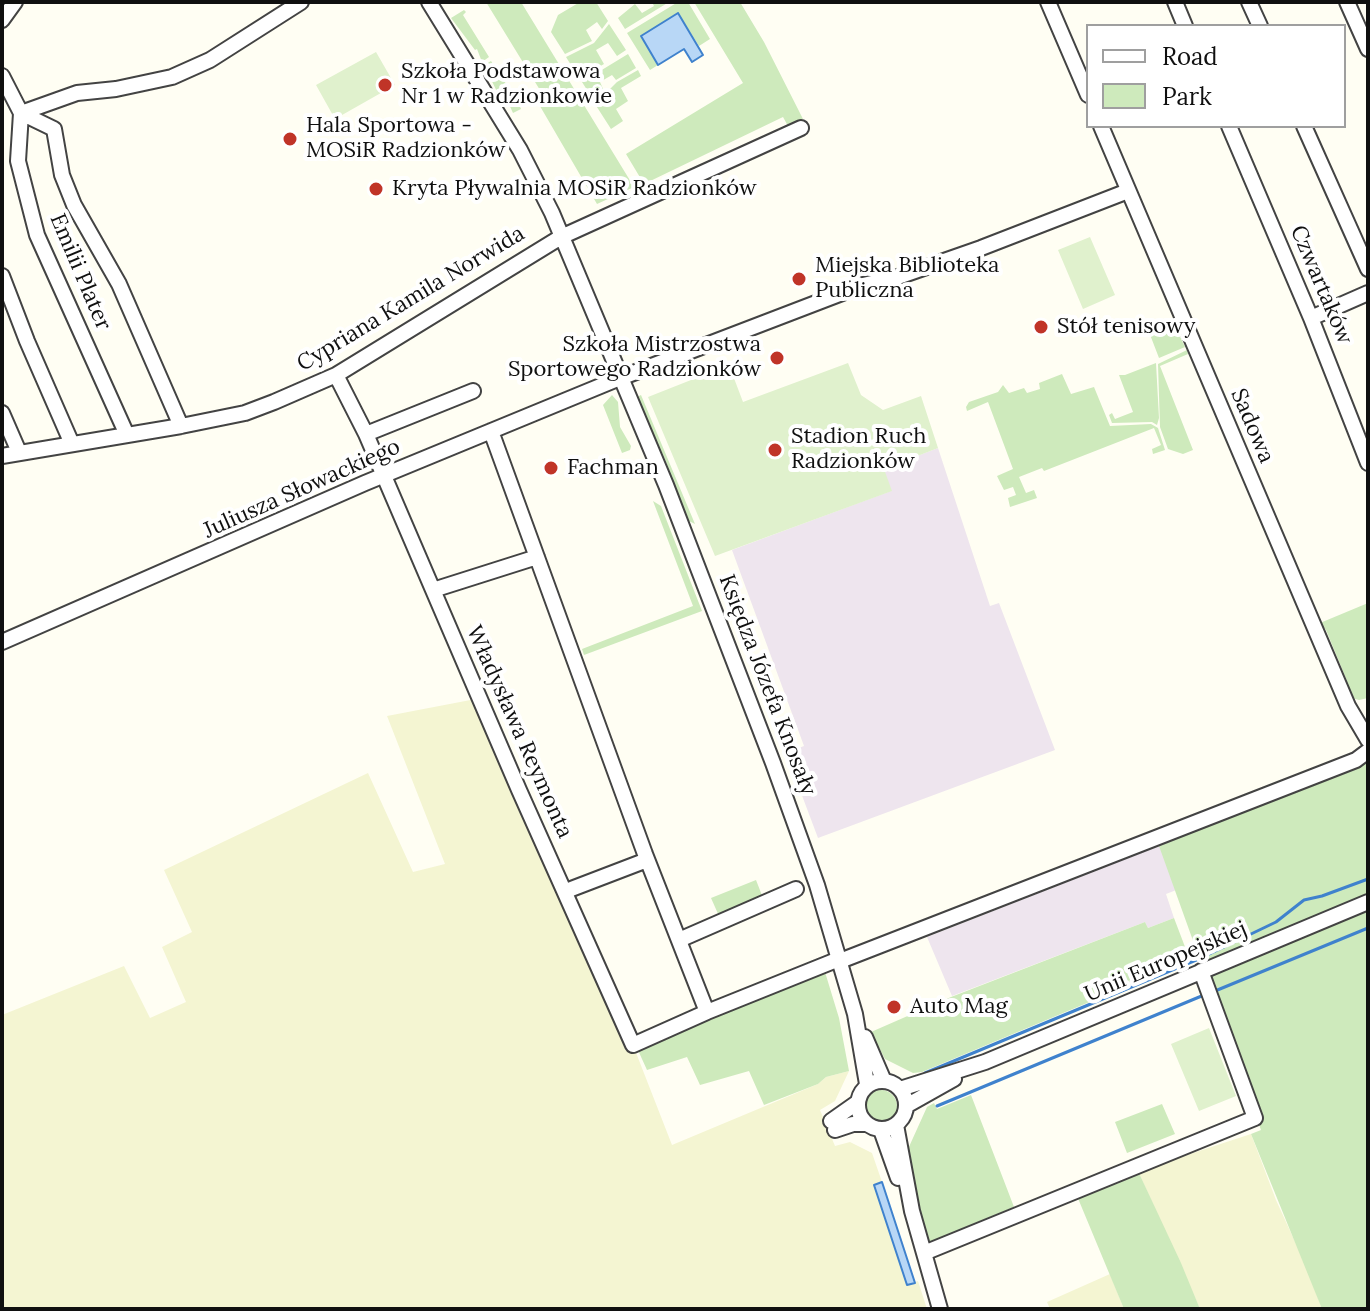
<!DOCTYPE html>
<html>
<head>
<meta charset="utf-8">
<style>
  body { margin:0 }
  #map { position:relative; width:1370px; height:1311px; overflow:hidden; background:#fffef3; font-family:Lora,serif }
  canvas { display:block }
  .frame { position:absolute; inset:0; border:4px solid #101010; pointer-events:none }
  .legend { position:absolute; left:1086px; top:24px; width:260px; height:104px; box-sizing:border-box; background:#fff; border:2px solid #9f9f9f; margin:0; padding:10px 14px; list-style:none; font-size:24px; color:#101010 }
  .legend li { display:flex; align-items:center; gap:16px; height:40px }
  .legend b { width:40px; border:2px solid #9f9f9f }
</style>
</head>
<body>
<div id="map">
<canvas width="1370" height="1311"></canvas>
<div class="frame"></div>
<ul class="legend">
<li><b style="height:10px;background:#fff"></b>Road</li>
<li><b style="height:22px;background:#ceeabc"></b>Park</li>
</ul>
</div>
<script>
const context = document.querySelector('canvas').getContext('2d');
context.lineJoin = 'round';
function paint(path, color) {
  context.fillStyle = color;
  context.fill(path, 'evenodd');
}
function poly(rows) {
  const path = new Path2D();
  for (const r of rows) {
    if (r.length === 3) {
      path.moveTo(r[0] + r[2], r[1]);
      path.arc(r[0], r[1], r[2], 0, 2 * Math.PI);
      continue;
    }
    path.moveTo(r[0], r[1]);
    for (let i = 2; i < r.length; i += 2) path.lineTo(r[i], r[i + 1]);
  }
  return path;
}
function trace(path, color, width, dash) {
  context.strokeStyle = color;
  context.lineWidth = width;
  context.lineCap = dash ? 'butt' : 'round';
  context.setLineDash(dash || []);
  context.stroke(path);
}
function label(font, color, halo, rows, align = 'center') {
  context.font = font + ' Lora,serif';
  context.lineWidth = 8;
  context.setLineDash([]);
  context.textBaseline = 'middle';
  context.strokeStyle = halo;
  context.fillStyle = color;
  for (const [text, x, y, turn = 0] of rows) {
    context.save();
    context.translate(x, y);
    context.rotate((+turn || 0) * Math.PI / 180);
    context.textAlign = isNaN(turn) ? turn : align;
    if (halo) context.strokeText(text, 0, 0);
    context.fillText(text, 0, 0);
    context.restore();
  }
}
paint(poly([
  [938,448,990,606,999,603,1055,750,818,838,786,753,804,746,732,550,891,491,883,469],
  [1368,769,1368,816,1166,894,1174,918,1148,928,1145,922,952,996,927,937,1146,851]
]), '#eee5ee');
paint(poly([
  [481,698,633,1045,672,1145,818,1084,826,1077,849,1071,835,1101,820,1110,835,1146,850,1142,872,1153,882,1182,875,1185,907,1285,918,1281,927,1309,2,1309,2,1015,124,966,150,1018,186,1002,162,947,192,932,164,870,368,773,413,872,445,864,387,716],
  [1251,1134,1276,1200,1307,1268,1322,1309,1200,1309,1138,1171],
  [1110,1274,1124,1309,1050,1309,1047,1302]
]), '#f4f5d2');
paint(poly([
  [486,2,521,2,634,187,597,204,537,101,543,95],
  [580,2,596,2,608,21,602,29,597,22,586,30,592,41,565,54,551,32,558,15],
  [652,2,669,2,625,29,618,18,635,4,642,13,654,6],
  [678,2,688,2,710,39,699,46,678,13,641,36,658,65,650,70,627,33],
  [694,2,740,2,764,42,803,119,788,126,783,117,644,184,626,154,743,83],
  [464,10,466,12,463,15,489,57,482,62,477,49,475,50,451,18],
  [609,24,626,50,617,56,608,43,596,50,604,64,579,78,566,57,594,43],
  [628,54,636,68,616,80,612,75,600,82,604,91,594,101,582,82],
  [491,61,518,102,521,109,513,113,507,100,502,102,484,65],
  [638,70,641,76,621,88,628,101,616,109,623,121,611,129,595,104,617,82],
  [1170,324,1175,326,1185,347,1159,358,1149,332],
  [1187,350,1188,354,1160,366,1193,450,1183,454,1168,449,1160,427,1158,364],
  [1156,363,1159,418,1157,425,1152,422,1112,423,1109,415,1112,413,1115,419,1133,412,1119,375,1125,375],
  [1062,374,1071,394,1094,387,1110,426,1151,424,1158,428,1165,450,1153,454,1152,449,1161,445,1154,428,1044,471,1042,468,1019,477,1026,493,1034,490,1037,498,1010,507,1008,498,1016,495,1013,487,1004,490,997,476,1013,469,988,402,967,411,966,407,969,402,998,392,1003,385,1009,393,1024,388,1027,393,1040,389,1039,383],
  [612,395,618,402,620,427,631,446,630,450,622,453,603,405],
  [641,395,695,524,689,521,664,457,635,398],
  [653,501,661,506,702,611,584,655,582,649,693,606],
  [1368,603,1368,698,1359,700,1352,698,1345,686,1347,681,1326,630,1320,623],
  [1368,758,1368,1309,1322,1309,1251,1134,1261,1130,1159,846],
  [756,880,763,898,719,916,711,898],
  [1174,918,1190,960,922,1072,913,1073,885,1059,871,1032,951,997,1145,922,1148,928],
  [825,972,839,1018,849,1071,826,1077,818,1084,764,1105,749,1071,700,1085,687,1057,647,1070,637,1048],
  [881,1106,16],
  [971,1095,1014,1207,927,1243,905,1150,908,1149,927,1107,934,1103,937,1109],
  [1162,1104,1175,1134,1127,1153,1115,1122],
  [1138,1171,1181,1263,1200,1309,1124,1309,1077,1196,1110,1183,1113,1185,1119,1183,1119,1179]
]), '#ceeabc');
paint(poly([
  [376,52,395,85,335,119,316,85],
  [1090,237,1115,295,1083,309,1058,250],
  [848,363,861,395,883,410,921,396,938,448,884,469,892,491,715,556,648,397,729,365,743,402],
  [1209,1028,1236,1096,1199,1111,1171,1044]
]), '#e0f1cd');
const water = poly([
  [678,13,703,55,692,62,684,49,658,65,641,36,678,13],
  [882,1182,915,1283,907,1285,874,1185,882,1182]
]);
paint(water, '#b8d7f6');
trace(water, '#3f82cd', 2);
trace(poly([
  [1215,991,1368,928],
  [925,1073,1201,958,1276,922,1304,900,1322,896,1368,879],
  [937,1106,1204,995]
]), '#3f82cd', 3);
const minor = poly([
  [429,2,520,150,552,213,666,485,773,763,817,885,855,1014,867,1084],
  [1048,2,1088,95],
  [1175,2,1185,26],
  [1249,2,1260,26],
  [1347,2,1368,49],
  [2,20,15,2],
  [2,76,21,113,18,161,37,235,127,435],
  [21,113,54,129,62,175,74,205,119,284,181,426],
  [21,113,77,93,116,89,172,77,210,60,301,2],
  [1101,126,1348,706,1368,740],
  [1229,126,1311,318,1368,463],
  [1304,126,1368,269],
  [2,276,27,341,72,444],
  [1311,318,1368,293],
  [336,375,366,434,433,590,537,557],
  [2,413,19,452],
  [491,431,645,854,707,1012],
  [366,434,473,391],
  [2,456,181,426,245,413,274,402,336,375,561,237,801,128],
  [433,590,519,790,633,1045,707,1012,839,959],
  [2,642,365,483,615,380,863,285,898,277,981,248,1128,191],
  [566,891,647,860],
  [679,940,796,889],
  [840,961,1356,760,1368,751],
  [865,1037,884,1081],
  [882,1105,24],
  [900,1089,985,1062,1368,902],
  [906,1106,954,1079],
  [831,1121,858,1102],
  [896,1125,912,1211,940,1309],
  [835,1130,853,1124,867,1124],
  [881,1130,898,1178],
  [924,1253,1255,1118,1201,971]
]);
trace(minor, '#434343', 18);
trace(minor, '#fff', 14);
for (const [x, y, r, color] of [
  [385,85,8,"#c03428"],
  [290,139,8,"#c03428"],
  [376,189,8,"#c03428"],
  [799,279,8,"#c03428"],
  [1041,327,8,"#c03428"],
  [777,358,8,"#c03428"],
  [775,450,8,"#c03428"],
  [551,468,8,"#c03428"],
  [894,1007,8,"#c03428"]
]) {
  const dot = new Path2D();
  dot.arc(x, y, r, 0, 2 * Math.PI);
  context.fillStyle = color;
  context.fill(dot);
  trace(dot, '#fff', 3);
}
label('22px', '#101010', '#fff', [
  ["Szkoła Podstawowa",401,72],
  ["Nr 1 w Radzionkowie",401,97],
  ["Hala Sportowa -",306,126],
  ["MOSiR Radzionków",306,151],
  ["Kryta Pływalnia MOSiR Radzionków",392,189],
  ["Miejska Biblioteka",815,266],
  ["Publiczna",815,291],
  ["Stół tenisowy",1057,327],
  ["Szkoła Mistrzostwa",761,345,"right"],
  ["Sportowego Radzionków",761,370,"right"],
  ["Stadion Ruch",791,437],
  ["Radzionków",791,462],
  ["Fachman",567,468],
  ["Auto Mag",910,1007]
], 'left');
label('22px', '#101010', '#fff', [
  ["Emilii Plater",80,272,67],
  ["Czwartaków",1321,285,67],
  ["Cypriana Kamila Norwida",411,299,-31],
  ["Sadowa",1252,426,67],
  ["Juliusza Słowackiego",302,489,-24],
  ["Księdza Józefa Knosały",767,685,69],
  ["Władysława Reymonta",519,732,66],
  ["Unii Europejskiej",1166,962,-23]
]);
</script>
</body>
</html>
